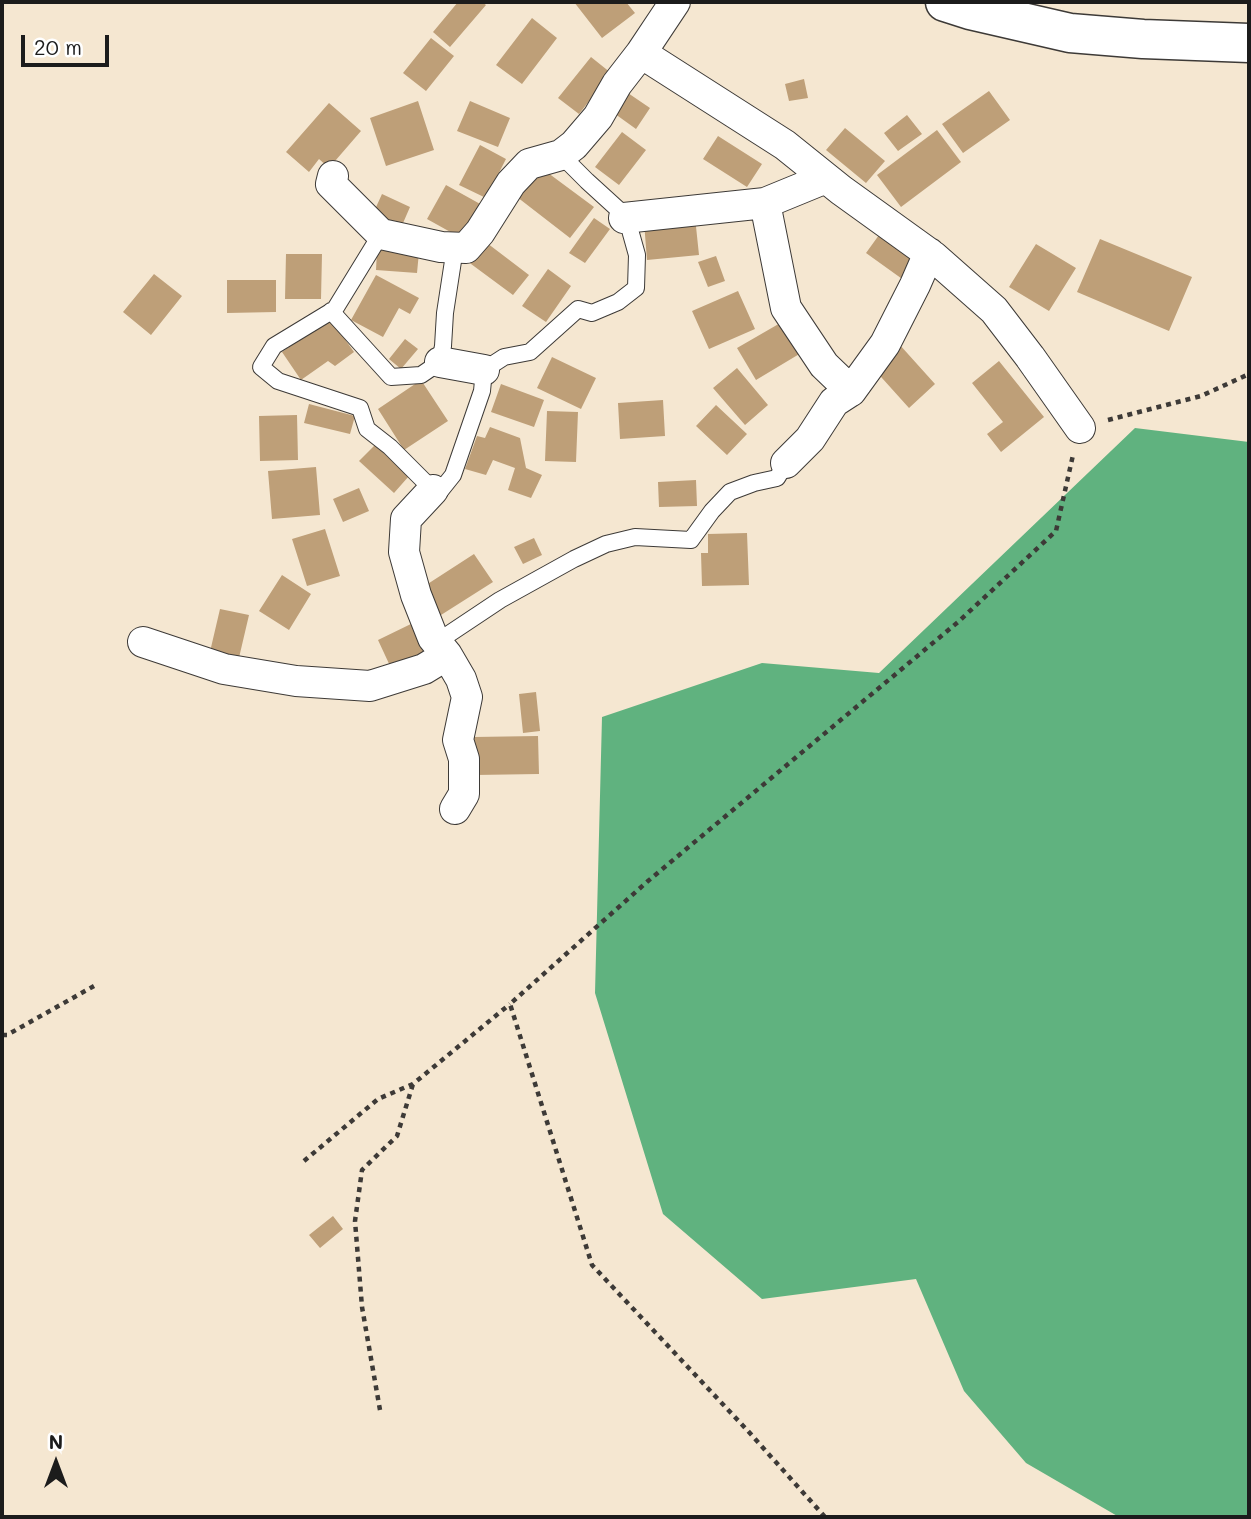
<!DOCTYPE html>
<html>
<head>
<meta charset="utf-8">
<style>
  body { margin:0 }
  #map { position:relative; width:1251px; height:1519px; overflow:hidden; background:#f5e7d1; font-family:Mali,sans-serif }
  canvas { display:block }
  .frame { position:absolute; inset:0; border:4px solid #1c1c1c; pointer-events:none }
  .north { position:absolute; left:21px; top:1428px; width:70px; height:70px; -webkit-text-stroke:5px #fff; paint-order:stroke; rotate:0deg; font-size:19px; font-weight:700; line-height:28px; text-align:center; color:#1c1c1c }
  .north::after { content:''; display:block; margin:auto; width:24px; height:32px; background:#1c1c1c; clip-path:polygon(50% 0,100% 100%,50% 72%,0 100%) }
  .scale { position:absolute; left:21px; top:35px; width:88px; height:32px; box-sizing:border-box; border:4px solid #1c1c1c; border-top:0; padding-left:9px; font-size:21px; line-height:24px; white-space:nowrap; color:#1c1c1c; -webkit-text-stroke:5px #fff; paint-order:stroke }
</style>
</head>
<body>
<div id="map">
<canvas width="1251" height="1519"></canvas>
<div class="frame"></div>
<div class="north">N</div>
<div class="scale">20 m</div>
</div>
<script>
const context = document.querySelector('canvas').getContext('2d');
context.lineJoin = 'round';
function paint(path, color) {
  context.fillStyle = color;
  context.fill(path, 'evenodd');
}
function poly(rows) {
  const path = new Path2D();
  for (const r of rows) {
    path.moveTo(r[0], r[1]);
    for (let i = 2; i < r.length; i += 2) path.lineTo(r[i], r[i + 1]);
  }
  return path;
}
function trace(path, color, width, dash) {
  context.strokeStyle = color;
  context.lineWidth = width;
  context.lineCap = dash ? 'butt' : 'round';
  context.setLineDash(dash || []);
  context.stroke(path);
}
paint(poly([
  [1135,428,1249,442,1249,1517,1119,1517,1026,1463,964,1391,916,1279,762,1299,663,1214,595,993,602,717,762,663,879,673]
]), '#60b27f');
paint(poly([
  [458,2,482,2,486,5,450,47,433,32],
  [574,2,626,2,635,13,602,38],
  [532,18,557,38,522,84,496,65],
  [431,38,454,56,426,91,403,73],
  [591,57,611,73,579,114,558,98],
  [804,79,808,98,789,101,785,84],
  [625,91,650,108,636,129,611,111],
  [989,91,1010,120,963,153,942,124],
  [418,101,434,150,386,166,370,118],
  [470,101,510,118,498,147,457,131],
  [329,103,361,131,329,168,319,159,309,172,286,152],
  [907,115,922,134,898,151,884,133],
  [845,128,885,161,866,183,826,150],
  [937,130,961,162,901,207,877,175],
  [622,132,646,150,619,185,595,167],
  [718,136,762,164,747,187,703,159],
  [480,145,506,159,486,198,459,185],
  [540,167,594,207,570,238,517,197],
  [446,185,482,205,463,239,427,219],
  [382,194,410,207,400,230,372,216],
  [695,217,699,255,647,260,644,222],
  [594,218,610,229,585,263,569,253],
  [879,235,918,263,905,281,866,253],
  [1100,239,1192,277,1169,331,1077,292],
  [483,240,529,275,513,295,467,261],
  [1036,244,1076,268,1049,311,1009,287],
  [377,250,419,252,417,273,376,270],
  [286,254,322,254,321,299,285,299],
  [716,256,725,281,708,287,698,262],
  [548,269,571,286,546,322,522,306],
  [154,274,182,296,151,335,123,312],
  [376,275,419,298,410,314,399,308,383,337,351,320],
  [227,280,276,280,276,312,227,313],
  [738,291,755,329,709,349,692,311],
  [330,318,354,352,335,366,328,361,301,380,282,352],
  [782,322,801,353,756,380,737,348],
  [405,339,418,349,401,369,389,359],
  [899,344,935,384,909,408,873,368],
  [552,357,596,378,581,409,537,388],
  [999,361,1044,417,1001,452,987,434,1003,422,972,383],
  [737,368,768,405,745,425,713,388],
  [421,380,448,421,404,450,378,409],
  [501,384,544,400,534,427,491,412],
  [663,400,665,436,620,439,618,403],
  [309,404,355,416,350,434,304,423],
  [716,405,747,434,727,455,696,426],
  [547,411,578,412,576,462,545,461],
  [297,415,298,460,260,461,259,416],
  [490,427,520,438,526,468,542,475,531,498,508,490,515,468,493,460,486,475,465,469,477,436,485,438],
  [375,445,409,476,394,493,359,461],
  [316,467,320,515,272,519,268,471],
  [696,480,697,506,659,507,658,482],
  [359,488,369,511,343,522,333,499],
  [325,529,340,576,307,586,292,539],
  [747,533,749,585,702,586,701,553,708,553,708,534],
  [534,538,542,555,523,564,514,547],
  [474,554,493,582,441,615,423,587],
  [282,575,311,594,289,630,259,611],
  [220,609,249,615,238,662,209,656],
  [415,622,428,651,391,668,378,640],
  [536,692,540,731,523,733,519,694],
  [538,736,539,774,475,775,474,737],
  [333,1216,343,1229,320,1248,309,1235]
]), '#be9f78');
const service = poly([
  [381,234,335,309,274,346,261,367,278,381,360,408,367,429,390,447,433,490,441,490,453,475,482,391,484,370,504,357,530,352,578,309,592,313,618,302,636,288,637,255,630,230,621,212,587,181,561,155],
  [331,311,391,377,421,375,440,362,443,346,445,313,455,248],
  [437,642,500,600,574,559,606,544,635,537,691,540,712,511,730,492,754,483,777,478,786,463]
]);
const minor = poly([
  [675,2,641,53,785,145,841,190,934,257,994,310,1030,357,1080,428],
  [333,176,331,184,381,234,441,247,466,248,480,232,511,183,529,164,561,155,574,145,598,117,617,84,641,53],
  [765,203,786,308,824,365,851,391],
  [624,218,765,203,826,178],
  [440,362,484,370],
  [786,463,810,439,834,402,851,391,885,344,915,285,929,253],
  [433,490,406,519,404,552,416,595,433,638,447,655,461,679,467,697,458,740,464,759,464,794,455,809],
  [143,642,224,669,296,681,370,686,424,669,447,655]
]);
const tertiary = poly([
  [945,2,970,10,1070,33,1143,39,1249,43]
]);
trace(service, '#3d3a37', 18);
trace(minor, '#3d3a37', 32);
trace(tertiary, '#3d3a37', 41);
trace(poly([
  [1108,420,1201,396,1249,374],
  [2,1035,7,1035,94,986],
  [304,1161,378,1099,413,1084,510,1004],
  [380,1410,362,1307,355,1221,362,1170,397,1136,413,1084],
  [825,1517,748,1431,592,1265,510,1004,648,881,958,622,1056,531,1073,455]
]), '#3d3a37', 4.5, [5, 5]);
trace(service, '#fff', 16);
trace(minor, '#fff', 30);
trace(tertiary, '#fff', 38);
</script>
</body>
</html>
